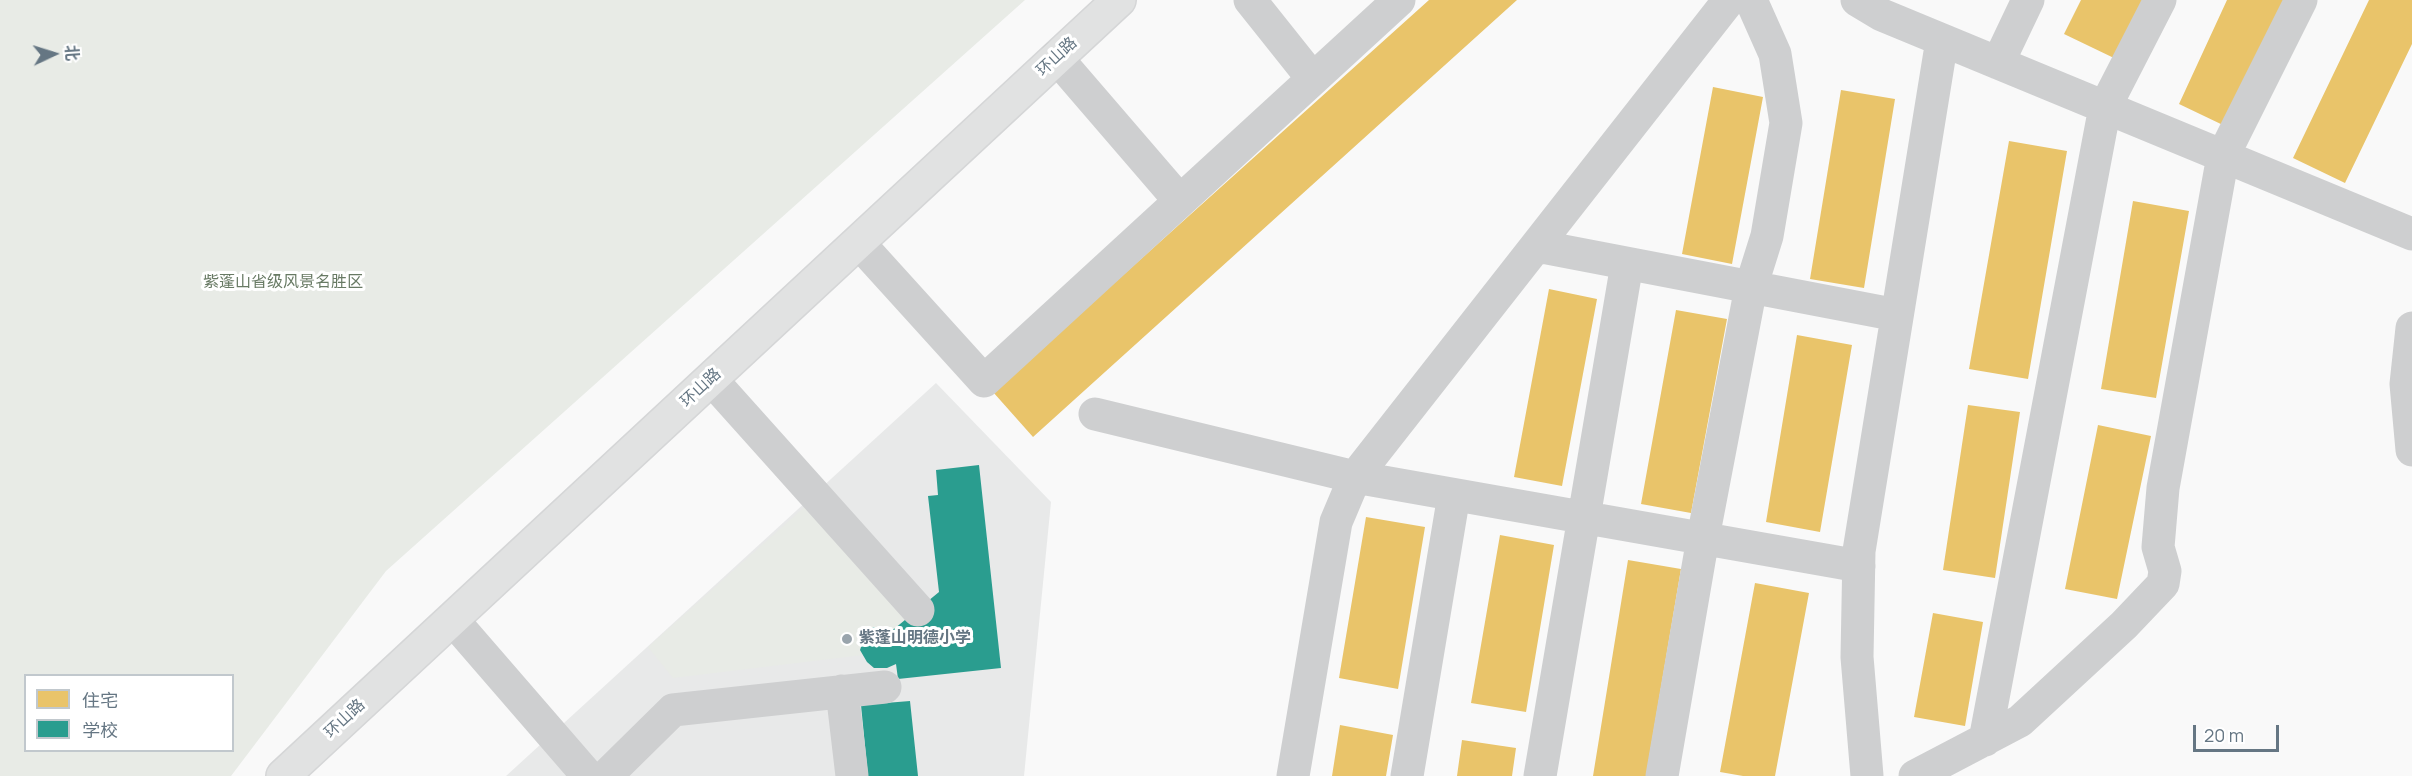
<!DOCTYPE html>
<html>
<head>
<meta charset="utf-8">
<style>
  body { margin:0 }
  #map { position:relative; width:2412px; height:776px; overflow:hidden; background:#f9f9f9; font-family:Manrope,"Noto Sans SC",sans-serif }
  canvas { display:block }
  .legend { position:absolute; left:24px; top:674px; width:210px; height:78px; box-sizing:border-box; background:#fff; border:2px solid #c1c8cd; margin:0; padding:8px 10px; list-style:none; font-size:18px; color:#657683 }
  .legend li { display:flex; align-items:center; gap:12px; height:30px }
  .legend b { width:30px; border:2px solid #c1c8cd }
  .north { position:absolute; left:24px; top:24px; width:60px; height:60px; -webkit-text-stroke:4px #fff; paint-order:stroke; rotate:86deg; font-size:16px; font-weight:700; line-height:24px; text-align:center; color:#657683 }
  .north::after { content:''; display:block; margin:auto; width:21px; height:27px; background:#657683; clip-path:polygon(50% 0,100% 100%,50% 72%,0 100%) }
  .scale { position:absolute; left:2193px; top:725px; width:86px; height:27px; box-sizing:border-box; border:3px solid #657683; border-top:0; padding-left:8px; font-size:18px; line-height:21px; white-space:nowrap; color:#657683; -webkit-text-stroke:4px #fff; paint-order:stroke }
</style>
</head>
<body>
<div id="map">
<canvas width="2412" height="776"></canvas>
<ul class="legend">
<li><b style="height:16px;background:#e9c46a"></b>住宅</li>
<li><b style="height:16px;background:#2a9d8f"></b>学校</li>
</ul>
<div class="north">北</div>
<div class="scale">20 m</div>
</div>
<script>
const context = document.querySelector('canvas').getContext('2d');
context.lineJoin = 'round';
function paint(path, color) {
  context.fillStyle = color;
  context.fill(path, 'evenodd');
}
function poly(rows) {
  const path = new Path2D();
  for (const r of rows) {
    path.moveTo(r[0], r[1]);
    for (let i = 2; i < r.length; i += 2) path.lineTo(r[i], r[i + 1]);
  }
  return path;
}
function trace(path, color, width, dash) {
  context.strokeStyle = color;
  context.lineWidth = width;
  context.lineCap = dash ? 'butt' : 'round';
  context.setLineDash(dash || []);
  context.stroke(path);
}
function label(font, color, halo, rows, align = 'center') {
  context.font = font + ' Manrope,"Noto Sans SC",sans-serif';
  context.lineWidth = 6;
  context.setLineDash([]);
  context.textBaseline = 'middle';
  context.strokeStyle = halo;
  context.fillStyle = color;
  for (const [text, x, y, turn = 0] of rows) {
    context.save();
    context.translate(x, y);
    context.rotate((+turn || 0) * Math.PI / 180);
    context.textAlign = isNaN(turn) ? turn : align;
    if (halo) context.strokeText(text, 0, 0);
    context.fillText(text, 0, 0);
    context.restore();
  }
}
paint(poly([
  [936,383,1051,502,1024,776,506,776]
]), '#e8e9e9');
paint(poly([
  [0,0,1025,0,386,571,231,776,0,776],
  [26,676,232,676,232,750,26,750],
  [810,502,906,620,894,629,873,628,864,638,860,650,863,655,673,678,648,647]
]), '#e8ebe6');
paint(poly([
  [1429,0,1517,0,1033,437,993,392],
  [2081,0,2146,0,2116,59,2064,34],
  [2227,0,2284,0,2225,126,2179,104],
  [2369,0,2412,0,2412,44,2345,183,2293,158],
  [1713,87,1763,97,1732,264,1682,254],
  [1841,90,1895,99,1864,288,1810,279],
  [2009,141,2067,151,2028,379,1969,369],
  [2133,201,2189,211,2156,398,2101,389],
  [1549,289,1597,299,1562,486,1514,477],
  [1676,310,1727,319,1691,513,1641,504],
  [1797,335,1852,345,1820,532,1766,522],
  [1968,405,2020,412,1995,578,1943,570],
  [2098,425,2151,436,2117,599,2065,589],
  [1366,517,1425,527,1398,689,1339,678],
  [1500,535,1554,545,1526,712,1471,703],
  [1628,560,1681,569,1646,776,1593,776],
  [1755,583,1809,593,1775,776,1743,776,1720,772],
  [1933,613,1983,622,1965,726,1914,717],
  [1340,725,1393,735,1386,776,1332,776],
  [1462,740,1516,748,1512,776,1457,776]
]), '#e9c46a');
paint(poly([
  [979,465,1001,668,898,679,896,664,887,668,874,668,867,662,860,650,864,638,873,627,894,629,939,592,928,496,938,495,936,470],
  [910,701,918,776,868,776,861,705]
]), '#2a9d8f');
const major = poly([
  [283,776,1119,0]
]);
trace(major, '#d5d6d7', 36);
trace(poly([
  [1250,0,1313,79],
  [1857,0,1882,15,2412,234],
  [1056,57,1180,201],
  [1998,63,2028,0],
  [858,242,984,381,1399,0],
  [1537,246,1897,315],
  [2412,328,2406,384,2412,450],
  [711,379,918,610],
  [1095,414,1355,477,1859,566],
  [452,619,588,776],
  [842,691,852,776],
  [1985,740,2105,107,2160,0],
  [606,776,673,710,885,687],
  [1293,776,1336,522,1355,477,1729,0],
  [1407,776,1454,495],
  [1540,776,1627,264],
  [1662,776,1703,538,1751,287,1767,236,1786,123,1775,54,1751,0],
  [1867,776,1857,657,1859,551,1942,40],
  [1915,776,2020,721,2124,625,2163,584,2165,571,2158,547,2163,488,2223,156,2301,0]
]), '#cecfd0', 33);
trace(major, '#e1e2e2', 33);
for (const [x, y, r, color] of [
  [847,639,6,"#99a4ac"]
]) {
  const dot = new Path2D();
  dot.arc(x, y, r, 0, 2 * Math.PI);
  context.fillStyle = color;
  context.fill(dot);
  trace(dot, '#fff', 2);
}
label('16px', '#657683', '#fff', [
  ["环山路",1057,57,-43],
  ["环山路",701,388,-43],
  ["环山路",345,719,-43]
]);
label('16px', '#687a64', '#fff', [
  ["紫蓬山省级风景名胜区",283,283]
]);
label('bold 16px', '#657683', '#fff', [
  ["紫蓬山明德小学",859,639]
], 'left');
</script>
</body>
</html>
